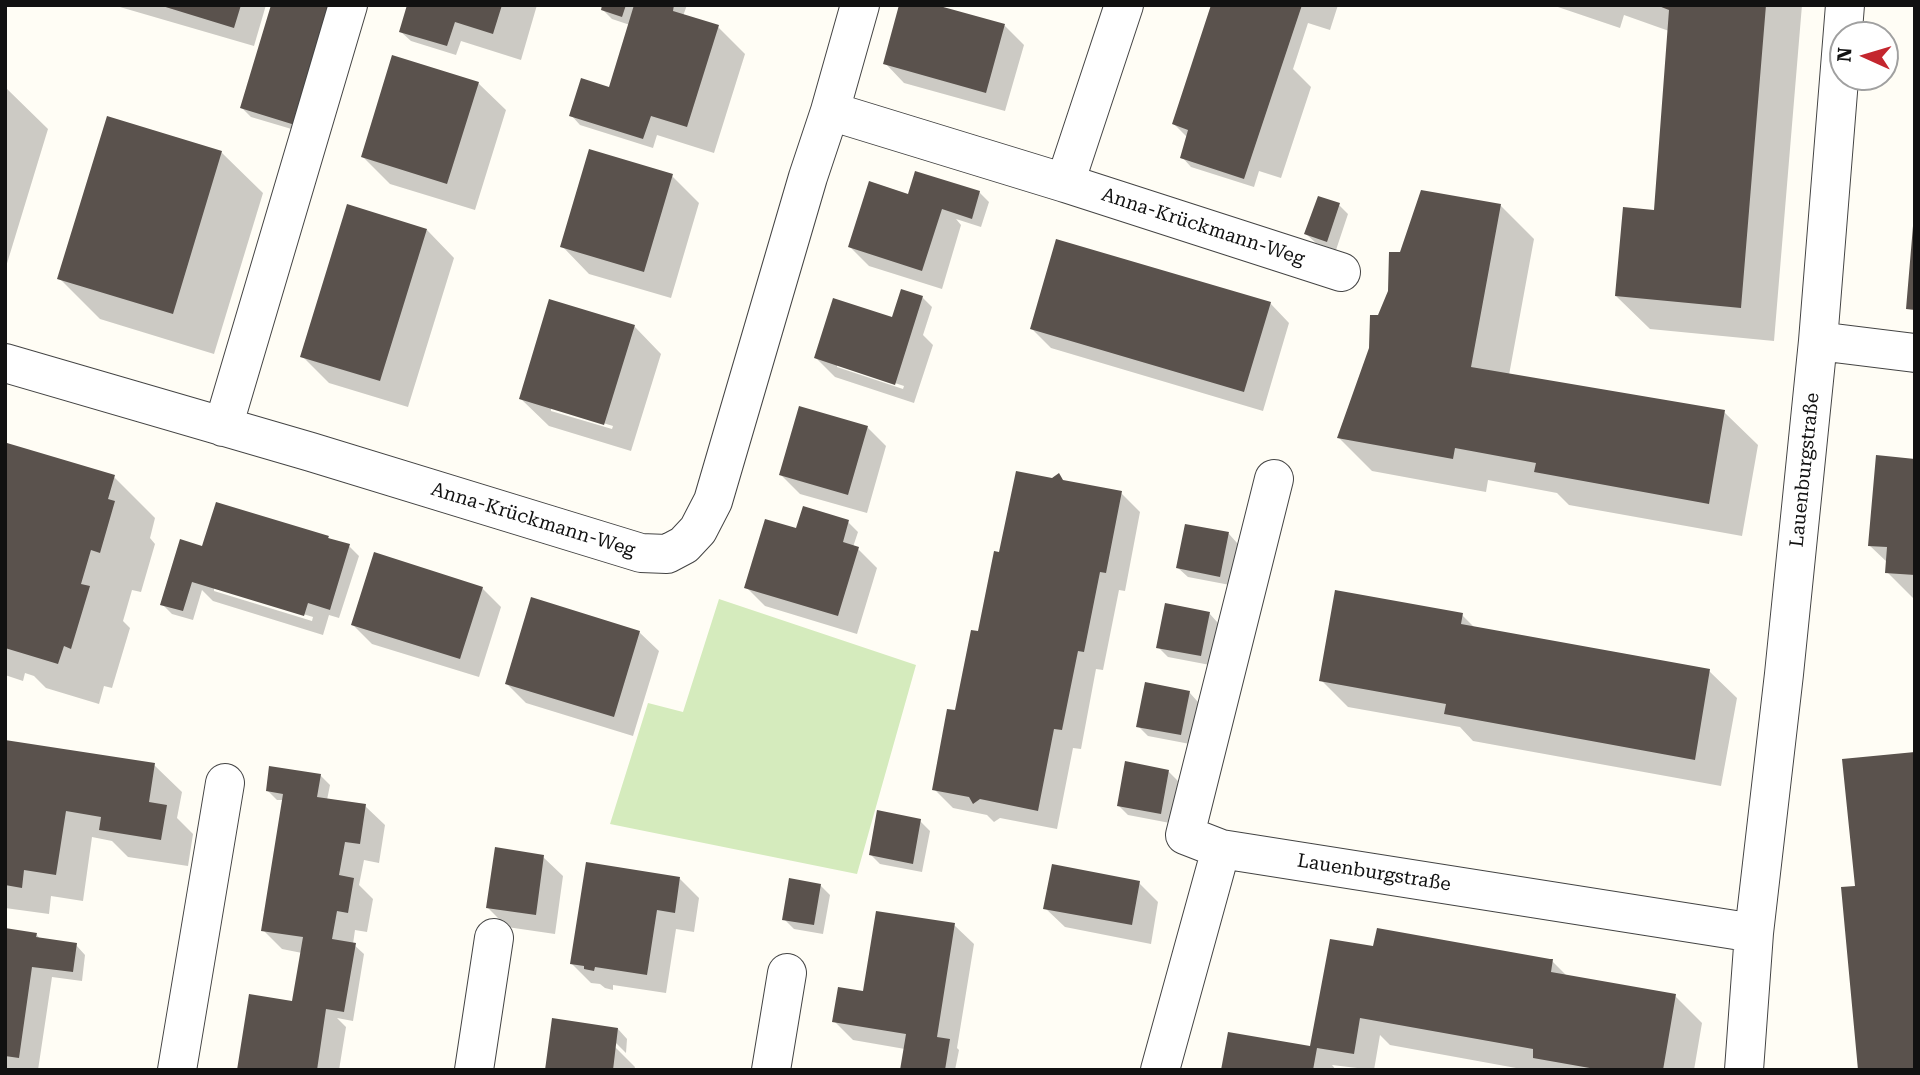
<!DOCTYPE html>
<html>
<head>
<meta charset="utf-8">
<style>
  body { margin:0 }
  #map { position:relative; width:1920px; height:1075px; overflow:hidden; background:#fffdf5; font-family:"Roboto Serif",serif }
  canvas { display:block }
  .frame { position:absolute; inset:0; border:7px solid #111; pointer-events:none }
  .north { position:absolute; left:1829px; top:21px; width:70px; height:70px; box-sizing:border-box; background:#fff; border:2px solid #a0a0a0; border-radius:50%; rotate:274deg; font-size:19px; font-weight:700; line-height:28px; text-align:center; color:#111 }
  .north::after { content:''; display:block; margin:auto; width:24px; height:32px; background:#c4262e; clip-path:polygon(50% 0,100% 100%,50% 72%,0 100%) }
</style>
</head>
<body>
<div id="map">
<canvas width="1920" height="1075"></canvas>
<div class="frame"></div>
<div class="north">N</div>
</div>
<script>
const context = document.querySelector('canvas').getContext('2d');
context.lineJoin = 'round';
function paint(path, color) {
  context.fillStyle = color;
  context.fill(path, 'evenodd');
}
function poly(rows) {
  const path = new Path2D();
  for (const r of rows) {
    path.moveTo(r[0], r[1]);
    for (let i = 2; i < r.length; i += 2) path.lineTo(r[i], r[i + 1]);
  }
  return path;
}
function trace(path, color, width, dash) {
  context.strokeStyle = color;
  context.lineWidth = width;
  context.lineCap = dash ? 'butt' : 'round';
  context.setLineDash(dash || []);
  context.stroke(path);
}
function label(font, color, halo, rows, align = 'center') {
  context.font = font + ' "Roboto Serif",serif';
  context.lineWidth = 7;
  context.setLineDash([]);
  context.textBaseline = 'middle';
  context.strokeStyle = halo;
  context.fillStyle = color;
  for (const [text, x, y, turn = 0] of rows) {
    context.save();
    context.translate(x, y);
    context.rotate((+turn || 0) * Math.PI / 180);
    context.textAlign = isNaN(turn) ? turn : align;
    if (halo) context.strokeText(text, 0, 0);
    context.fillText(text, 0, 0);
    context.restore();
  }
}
paint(poly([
  [719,599,916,665,857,874,610,824,648,703,683,712]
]), '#d5ebbd');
paint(poly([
  [113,5,266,5,254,46],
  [273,5,305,133,251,117,242,108],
  [409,5,537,5,521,60,461,41,456,55,411,41,401,32],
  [604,5,687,5,683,16,718,27,745,54,714,153,657,135,653,148,580,125,571,115,610,89,630,25,612,19,603,10],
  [929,5,1005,26,1024,45,1005,111,904,83,885,63],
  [1212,5,1338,5,1330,30,1308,23,1293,69,1311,87,1281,178,1259,171,1254,187,1191,167,1182,157,1188,138,1174,124],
  [1552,5,1802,5,1774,341,1650,329,1616,296,1656,212,1669,31,1624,15,1620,28],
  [478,83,506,110,475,210,390,184,363,157],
  [5,87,48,129,5,270],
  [221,152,263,193,214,354,100,319,59,278],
  [672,176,699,203,671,298,589,274,562,246],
  [979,192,989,202,981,227,956,219,961,225,942,289,869,266,850,247,910,196],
  [1339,205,1348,214,1336,250,1316,243,1306,234],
  [1500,205,1534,239,1509,375,1724,412,1758,445,1742,536,1569,505,1557,493,1488,480,1486,492,1372,471,1339,438,1371,349,1401,254],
  [427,230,454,258,408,407,329,383,302,356],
  [922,297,932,307,923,335,933,345,914,403,835,377,816,358,899,321],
  [837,364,904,386,903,389,837,367],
  [1270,303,1289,323,1263,411,1051,348,1032,329],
  [634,326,661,354,631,451,549,426,521,399],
  [551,407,613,426,612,429,551,411],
  [867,427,886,446,867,513,800,494,781,475],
  [8,445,114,477,155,518,150,538,155,544,141,592,132,590,123,621,130,628,112,688,104,686,99,704,46,688,34,676,25,673,23,681,5,675,5,454],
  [1915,460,1915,600,1887,572,1888,563,1869,545],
  [1065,482,1121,493,1140,512,1125,591,1119,590,1103,670,1096,669,1081,749,1073,748,1057,829,1000,818,994,822,987,815,953,808,934,789,1000,554],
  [848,522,858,532,853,547,858,549,877,568,857,634,765,606,746,587,797,530],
  [1187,526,1229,534,1238,544,1230,585,1188,577,1178,568],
  [328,537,331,541,349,546,359,556,339,618,329,615,323,635,213,601,202,590,193,620,172,614,162,604,204,548],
  [214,587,313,617,312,621,214,591],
  [482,588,501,607,479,677,372,644,353,625],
  [1209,613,1218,623,1210,665,1168,657,1158,647],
  [1462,615,1476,629,1709,671,1737,698,1721,786,1473,741,1460,727,1348,707,1321,680],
  [639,632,659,651,633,736,526,703,507,684],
  [1189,692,1198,702,1190,744,1148,736,1138,726],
  [5,742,154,765,182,792,177,818,193,834,188,866,128,857,112,841,92,837,83,901,51,896,49,914,5,908],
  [1168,771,1178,781,1170,823,1128,815,1118,805],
  [320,775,330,785,327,800,365,806,385,825,379,863,364,860,359,885,373,899,367,932,355,930,353,944,364,954,353,1021,337,1018,346,1027,339,1070,239,1070,294,1003,302,953,282,949,263,930,284,800,277,800,267,790],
  [920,821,930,831,922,872,880,864,871,855],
  [543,857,563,876,555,934,507,927,487,907],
  [680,879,699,898,694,932,676,929,666,993,613,985,613,990,605,988,600,984,591,983,571,963],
  [1139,883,1158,902,1151,944,1065,927,1045,908],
  [820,885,830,895,823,934,794,929,784,919],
  [954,925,974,944,957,1048,959,1050,955,1070,902,1070,905,1049,853,1040,834,1021,864,993],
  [5,929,36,934,41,940,76,945,85,955,82,981,52,977,38,1070,5,1070],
  [1372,948,1552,961,1568,977,1675,996,1702,1023,1694,1070,1527,1070,1390,1045,1380,1035,1374,1070,1332,1065,1336,1070,1222,1070,1316,1049],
  [618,1029,627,1039,626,1053,611,1038,609,1041,635,1067,634,1070,547,1070]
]), '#0003');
paint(poly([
  [159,5,241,5,234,28],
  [271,5,331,5,295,125,240,108],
  [407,5,502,5,493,34,455,22,447,46,399,32],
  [602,5,626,5,622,17,601,10],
  [634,5,674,5,673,11,719,25,687,127,651,116,643,139,569,116,581,78,609,87],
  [899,5,936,5,1005,24,986,93,883,64],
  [1211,5,1302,5,1244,179,1180,158,1188,130,1172,124],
  [1656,5,1766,5,1741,308,1615,296,1623,207,1654,210,1669,10],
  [392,55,479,82,447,184,361,157],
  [107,116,222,151,173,314,57,279],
  [589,149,673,174,644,272,560,247],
  [915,171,980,191,972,219,942,209,922,271,848,247,869,181,908,194],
  [1421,190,1501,204,1471,367,1725,410,1709,504,1534,472,1536,463,1455,448,1453,459,1337,438,1369,348,1370,315,1378,315,1388,291,1389,252,1400,252],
  [1318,196,1340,203,1327,242,1304,234],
  [347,204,427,229,380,381,300,357],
  [1913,226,1915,226,1915,310,1906,309],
  [1056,239,1271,302,1244,392,1030,329],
  [901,289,923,296,895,385,814,358,833,298,892,317],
  [549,299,635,325,604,425,519,399],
  [799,406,868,426,848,495,779,475],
  [7,443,115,475,108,499,115,501,100,553,91,550,81,584,90,586,71,649,64,646,58,664,5,648],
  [1876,455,1915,459,1915,575,1885,573,1887,547,1868,546],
  [1016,471,1052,478,1059,473,1063,480,1122,491,1106,573,1100,572,1084,652,1078,651,1062,730,1054,729,1038,811,980,799,973,804,969,797,932,790,947,709,955,710,971,630,978,631,994,551,999,552],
  [216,502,329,536,328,538,350,544,330,610,308,603,304,616,192,582,183,611,160,605,180,539,202,546],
  [803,506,849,520,843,542,859,547,838,616,744,588,765,519,796,528],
  [1185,524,1229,532,1220,577,1176,568],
  [374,552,483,587,460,659,351,625],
  [1335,590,1463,613,1461,624,1710,669,1695,760,1444,714,1446,704,1319,681],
  [531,597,640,631,614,717,505,684],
  [1165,603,1210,612,1201,656,1156,648],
  [1145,682,1190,691,1181,735,1136,727],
  [5,740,155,763,149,802,167,805,161,840,99,830,101,817,66,811,56,875,24,870,22,888,5,885],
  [1915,752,1915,1070,1858,1070,1841,887,1855,886,1842,759],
  [1125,761,1169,770,1161,814,1117,806],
  [269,766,321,774,317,797,366,804,360,844,345,842,339,875,354,878,348,913,337,911,332,939,356,943,344,1012,326,1009,317,1070,237,1070,249,994,292,1001,303,937,261,931,283,794,266,791],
  [877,810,921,819,913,864,869,855],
  [495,847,544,855,536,915,486,908],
  [586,862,680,877,675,913,657,910,647,975,595,967,594,971,584,969,584,966,570,964],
  [1052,864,1140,881,1132,925,1043,909],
  [789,878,821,884,814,925,782,920],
  [876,911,955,923,937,1037,950,1039,945,1070,900,1070,906,1034,832,1022,838,987,863,991],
  [5,928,37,933,36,937,77,943,73,972,32,967,19,1058,5,1056],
  [1377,928,1550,959,1553,959,1551,972,1676,994,1663,1070,1601,1070,1533,1058,1533,1049,1360,1018,1354,1054,1317,1048,1313,1070,1221,1070,1228,1032,1310,1046,1330,939,1373,946],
  [552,1018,618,1028,613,1070,545,1070]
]), '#5a524d');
const minor = poly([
  [830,111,860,5],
  [1065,183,1341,272],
  [1818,341,1915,353],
  [5,363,311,452,641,553,667,554,684,545,698,530,713,501,808,177,830,111,1065,183,1124,5],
  [223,427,348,5],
  [1221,849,1185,835,1274,479],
  [177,1070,225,783],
  [474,1070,494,938],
  [771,1070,787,973],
  [1160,1070,1221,849,1754,933],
  [1744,1070,1754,933,1784,674,1818,341,1845,5]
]);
trace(minor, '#444', 40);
trace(minor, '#fff', 38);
label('19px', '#111', '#fff', [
  ["Anna-Krückmann-Weg",1203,227,18],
  ["Lauenburgstraße",1805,470,-84],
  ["Anna-Krückmann-Weg",533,520,17],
  ["Lauenburgstraße",1374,873,9]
]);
</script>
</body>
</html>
